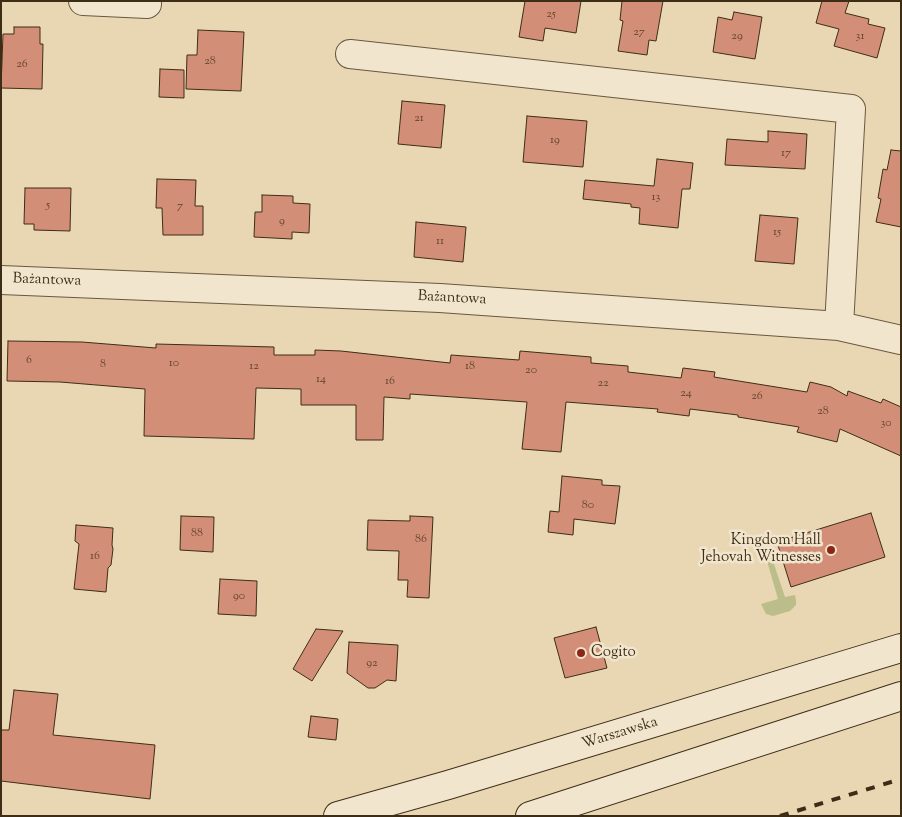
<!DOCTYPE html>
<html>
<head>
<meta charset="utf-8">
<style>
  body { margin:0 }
  #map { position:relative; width:902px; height:817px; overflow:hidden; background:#e9d7b4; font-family:"Sorts Mill Goudy",serif }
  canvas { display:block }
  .frame { position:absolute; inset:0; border:2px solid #3e2d16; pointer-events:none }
</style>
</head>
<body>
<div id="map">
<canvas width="902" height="817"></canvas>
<div class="frame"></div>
</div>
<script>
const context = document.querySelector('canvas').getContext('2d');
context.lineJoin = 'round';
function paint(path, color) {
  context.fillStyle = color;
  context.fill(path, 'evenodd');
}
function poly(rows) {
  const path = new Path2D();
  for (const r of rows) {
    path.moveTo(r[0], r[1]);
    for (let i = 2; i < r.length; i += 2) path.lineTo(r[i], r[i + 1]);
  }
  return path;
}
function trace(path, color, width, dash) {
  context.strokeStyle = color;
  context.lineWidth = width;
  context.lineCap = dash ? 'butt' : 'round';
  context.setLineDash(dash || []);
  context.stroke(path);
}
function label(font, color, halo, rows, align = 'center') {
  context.font = font + ' "Sorts Mill Goudy",serif';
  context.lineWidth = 5;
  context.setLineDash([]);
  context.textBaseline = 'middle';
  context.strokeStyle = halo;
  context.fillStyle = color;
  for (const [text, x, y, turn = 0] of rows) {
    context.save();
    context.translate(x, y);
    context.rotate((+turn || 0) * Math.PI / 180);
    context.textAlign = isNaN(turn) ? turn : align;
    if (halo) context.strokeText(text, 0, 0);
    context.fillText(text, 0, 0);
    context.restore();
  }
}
paint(poly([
  [767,561,774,564,785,597,795,595,796,601,796,605,790,611,773,616,766,614,761,604,778,599]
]), '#bbbd8a');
const building = poly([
  [525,1,581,1,576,33,545,28,543,41,519,37,525,1],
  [622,1,663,1,656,41,649,40,647,55,618,51,623,21,620,20,622,1],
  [822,1,849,1,845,13,869,19,868,24,885,28,877,58,834,46,839,29,816,23,822,1],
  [734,12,762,17,755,59,713,52,718,17,732,20,734,12],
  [14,27,40,27,40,44,43,44,42,89,1,88,3,34,14,34,14,27],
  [198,30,244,32,241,91,186,89,187,55,197,55,198,30],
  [160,69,184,70,184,98,159,97,160,69],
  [402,101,445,105,441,148,398,144,402,101],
  [527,116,587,121,583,167,523,162,527,116],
  [768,131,807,134,805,169,725,165,727,139,768,142,768,131],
  [891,150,901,151,901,227,876,222,881,199,878,198,883,169,887,170,891,150],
  [657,159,693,163,690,189,682,189,678,228,639,224,640,208,631,207,631,204,583,199,585,180,654,186,657,159],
  [157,179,196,180,195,206,203,206,203,235,163,235,162,208,156,208,157,179],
  [25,188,71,188,70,231,34,230,34,224,24,224,25,188],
  [262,195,293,196,293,203,310,204,309,233,292,232,292,239,254,237,255,212,262,212,262,195],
  [760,215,798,218,794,264,755,261,760,215],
  [416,222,466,227,463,262,414,257,416,222],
  [8,341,82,342,156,348,156,344,274,347,274,355,315,355,315,350,341,351,450,363,451,355,519,360,520,351,591,357,591,363,628,366,628,372,681,378,683,368,715,372,714,377,807,392,810,382,831,387,847,396,848,391,881,403,883,399,901,407,901,456,840,429,837,442,797,432,799,427,738,417,738,415,690,409,689,416,657,412,658,409,566,402,561,452,522,449,527,402,410,394,410,399,384,397,383,440,356,440,356,405,301,405,301,389,256,388,254,439,144,436,145,389,60,382,7,381,8,341],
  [562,476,602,480,602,485,620,486,615,524,574,519,573,535,548,532,550,511,559,512,562,476],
  [871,513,885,557,791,587,777,542,871,513],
  [181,516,214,517,213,552,180,550,181,516],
  [410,516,433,517,429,598,407,597,408,580,398,580,399,551,367,550,368,520,410,521,410,516],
  [76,525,113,528,112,545,113,549,111,565,108,568,106,592,74,589,79,544,75,541,76,525],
  [220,579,257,581,256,616,218,614,220,579],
  [596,627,607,668,565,678,554,638,596,627],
  [316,629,343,631,312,681,293,669,316,629],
  [349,642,398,645,396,681,387,680,375,688,368,688,347,673,349,642],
  [14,690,58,694,53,735,155,745,150,799,1,781,1,730,9,730,14,690],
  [311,716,338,719,336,740,308,737,311,716]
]);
paint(building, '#d28e76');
trace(building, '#3e2d16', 1);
const minor = poly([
  [83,1,147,4],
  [350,54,851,109,839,326],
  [1,280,440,298,839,326,901,340]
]);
const secondary = poly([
  [338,816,448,785,901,648],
  [530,816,901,696]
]);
trace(minor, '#69583e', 30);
trace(secondary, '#3e2d16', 30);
trace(minor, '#f1e5ce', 28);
trace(secondary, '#f1e5ce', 28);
trace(poly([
  [780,816,901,779]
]), '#3e2d16', 4, [9, 9]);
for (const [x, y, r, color] of [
  [831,550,5,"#8f2418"],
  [581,653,5,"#8f2418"]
]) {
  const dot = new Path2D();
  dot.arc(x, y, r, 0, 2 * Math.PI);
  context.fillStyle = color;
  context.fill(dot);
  trace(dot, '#f1e5ce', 2);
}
label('12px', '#63452e', null, [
  ["25",551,15],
  ["27",639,33],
  ["29",737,37],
  ["31",860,37],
  ["28",210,62],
  ["26",22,65],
  ["21",419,119],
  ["19",555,141],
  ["17",786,154],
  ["13",656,198],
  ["5",48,206],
  ["7",180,207],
  ["9",282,222],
  ["15",777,233],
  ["11",440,242],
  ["6",29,361],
  ["10",174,364],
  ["8",103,365],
  ["12",254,367],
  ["18",470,367],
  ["20",531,371],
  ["14",321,380],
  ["16",390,382],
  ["22",603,384],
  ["24",686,394],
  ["26",757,397],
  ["28",823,412],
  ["30",886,424],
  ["80",588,506],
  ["88",197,534],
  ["86",421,540],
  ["16",95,557],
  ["90",239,597],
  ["92",372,664]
]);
label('15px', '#3e2d16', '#f1e5ce', [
  ["Bażantowa",47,281,2],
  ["Bażantowa",452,299,3],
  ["Warszawska",620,734,-17]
]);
label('15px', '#3e2d16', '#f1e5ce', [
  ["Kingdom Hall",821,541],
  ["Jehovah Witnesses",821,558],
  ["Cogito",591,653,"left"]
], 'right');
</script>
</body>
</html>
